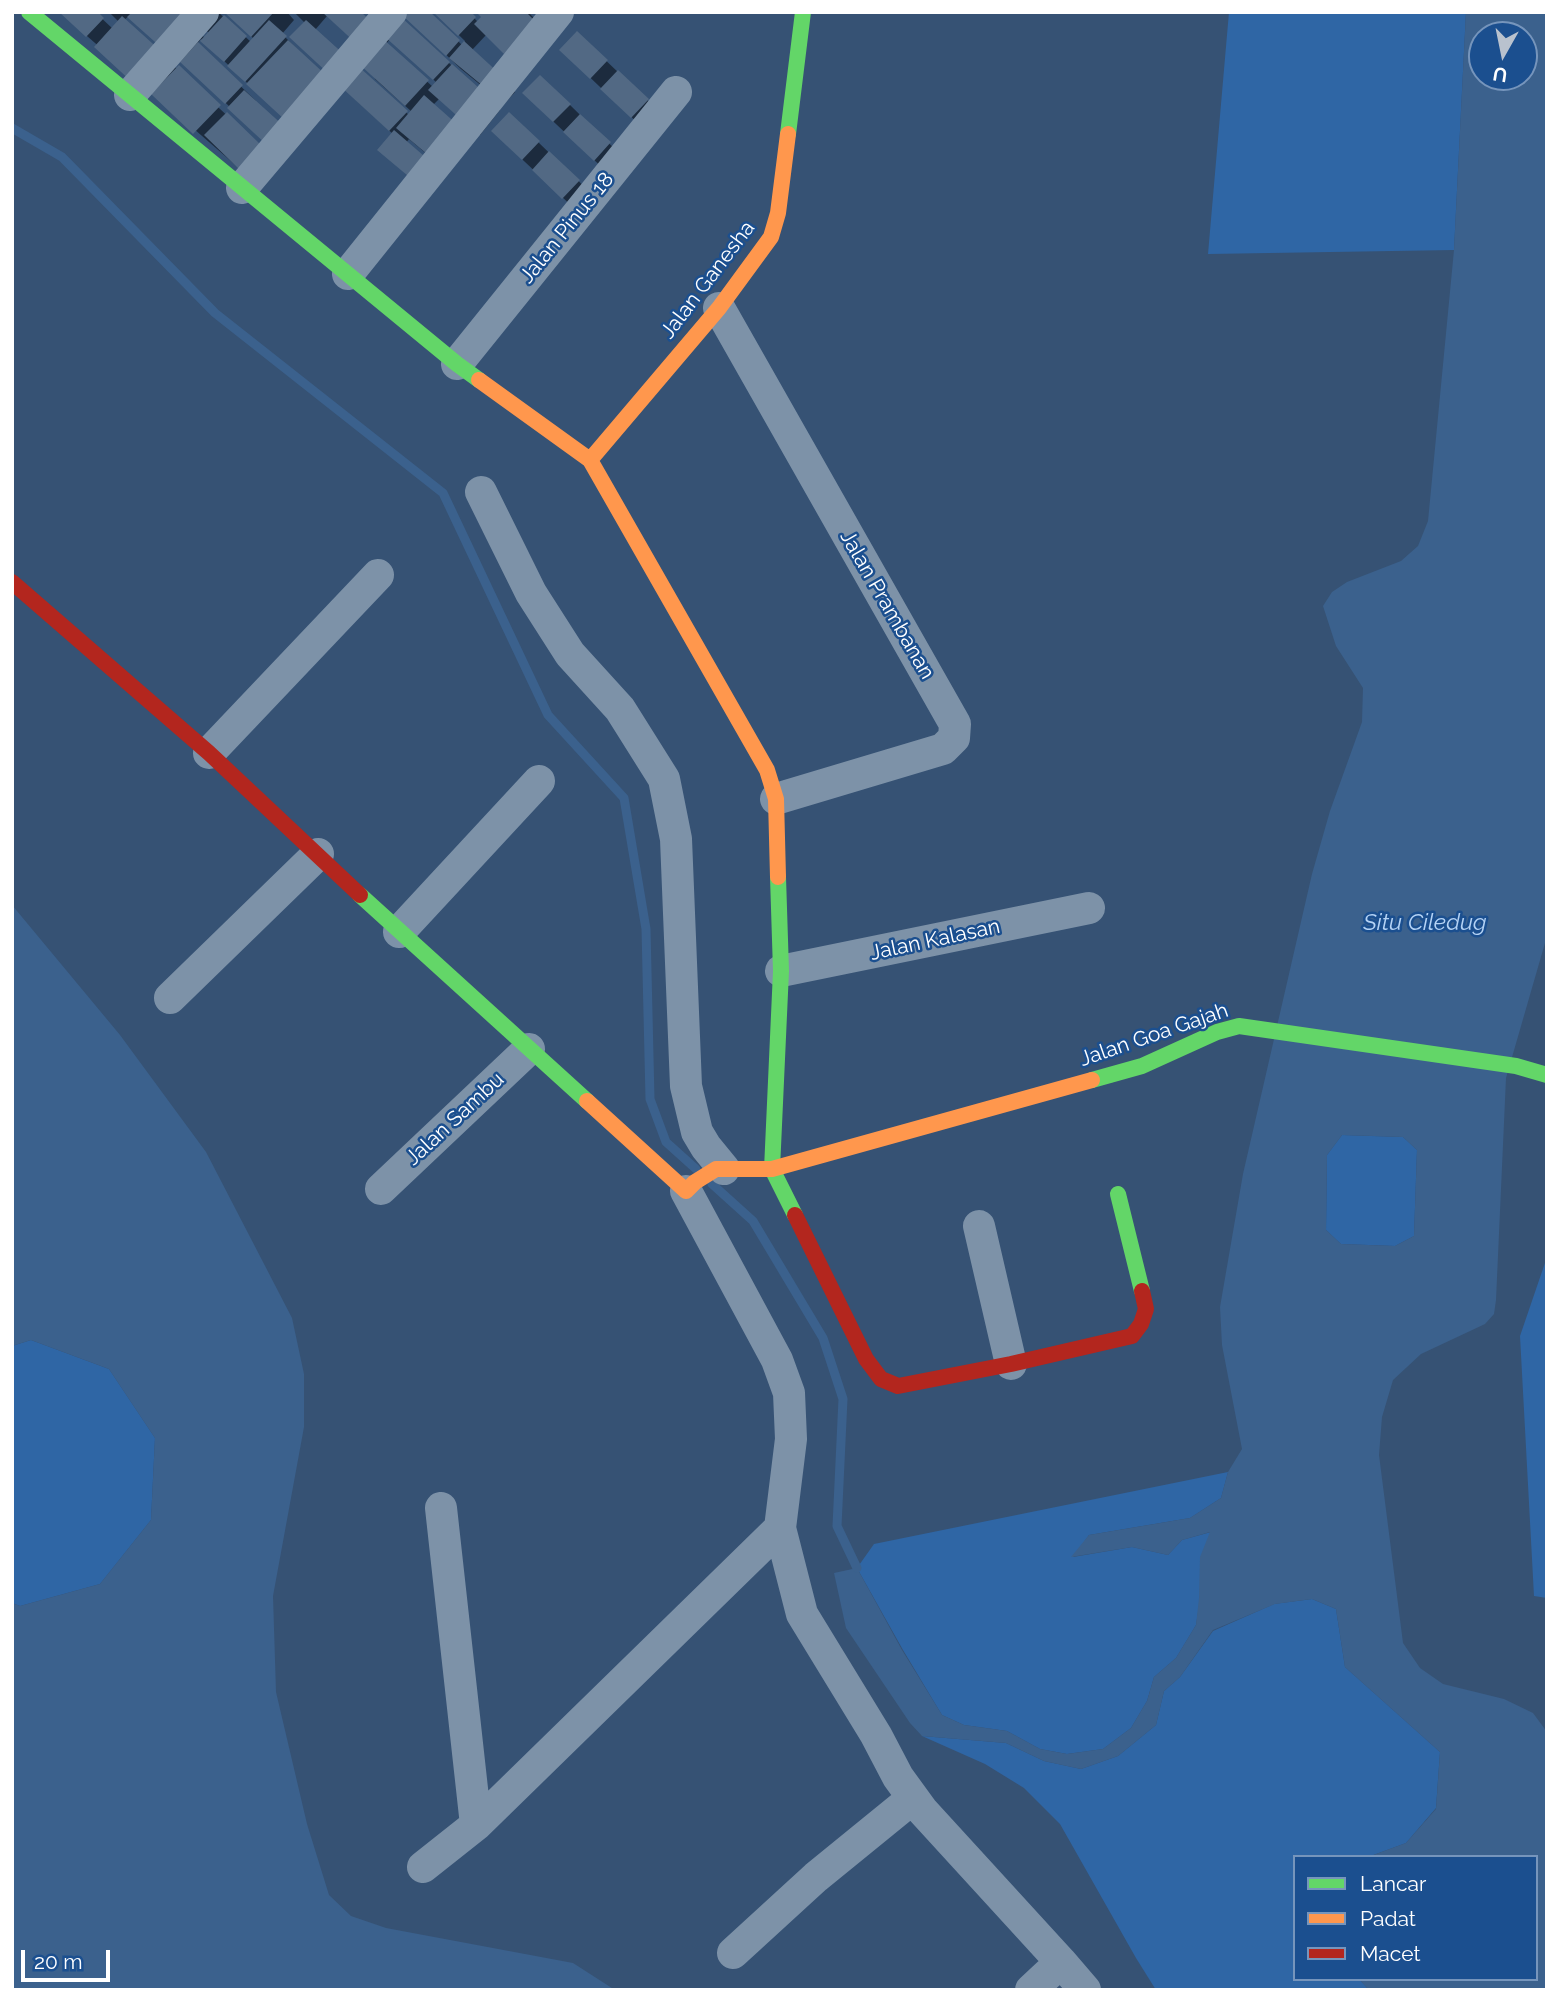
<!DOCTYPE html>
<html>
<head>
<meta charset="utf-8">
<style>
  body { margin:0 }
  #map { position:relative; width:1559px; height:2002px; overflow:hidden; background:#365274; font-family:Raleway,sans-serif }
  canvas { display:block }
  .frame { position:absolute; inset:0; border:14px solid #fff; pointer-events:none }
  .legend { position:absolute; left:1293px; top:1855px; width:245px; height:126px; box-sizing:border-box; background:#1b4f8f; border:2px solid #7695bc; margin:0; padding:9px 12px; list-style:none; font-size:21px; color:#fff }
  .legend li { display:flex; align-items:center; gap:14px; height:35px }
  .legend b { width:35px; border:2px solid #7695bc }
  .north { position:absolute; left:1468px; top:21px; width:70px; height:70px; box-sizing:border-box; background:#1b4f8f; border:2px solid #7695bc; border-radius:50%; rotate:189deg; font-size:19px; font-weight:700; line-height:28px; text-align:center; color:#fff }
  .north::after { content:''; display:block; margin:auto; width:24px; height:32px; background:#b9c2ce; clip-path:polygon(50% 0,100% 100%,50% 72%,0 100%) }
  .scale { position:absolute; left:21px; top:1950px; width:89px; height:32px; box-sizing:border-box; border:4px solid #fff; border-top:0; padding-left:9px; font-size:21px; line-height:24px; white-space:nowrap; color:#fff; -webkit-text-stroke:5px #1b4f8f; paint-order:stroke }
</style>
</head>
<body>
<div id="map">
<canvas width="1559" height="2002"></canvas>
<div class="frame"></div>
<ul class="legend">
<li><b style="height:9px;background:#63d668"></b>Lancar</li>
<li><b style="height:9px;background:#ff974d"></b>Padat</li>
<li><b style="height:9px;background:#b3261e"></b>Macet</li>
</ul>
<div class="north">U</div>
<div class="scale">20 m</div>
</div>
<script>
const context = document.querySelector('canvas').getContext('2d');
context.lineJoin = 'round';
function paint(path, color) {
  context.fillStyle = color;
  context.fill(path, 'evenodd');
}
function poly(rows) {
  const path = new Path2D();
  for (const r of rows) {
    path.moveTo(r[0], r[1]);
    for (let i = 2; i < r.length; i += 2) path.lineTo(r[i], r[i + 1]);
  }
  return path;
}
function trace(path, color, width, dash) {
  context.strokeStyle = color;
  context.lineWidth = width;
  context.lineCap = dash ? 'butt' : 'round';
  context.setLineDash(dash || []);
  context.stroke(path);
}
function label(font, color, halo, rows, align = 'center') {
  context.font = font + ' Raleway,sans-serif';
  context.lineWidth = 5;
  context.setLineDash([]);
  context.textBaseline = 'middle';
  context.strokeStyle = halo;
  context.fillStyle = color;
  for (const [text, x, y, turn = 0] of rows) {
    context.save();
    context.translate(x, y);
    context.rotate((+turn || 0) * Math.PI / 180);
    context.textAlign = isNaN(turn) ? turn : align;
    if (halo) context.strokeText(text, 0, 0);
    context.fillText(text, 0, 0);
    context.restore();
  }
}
paint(poly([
  [1229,12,1466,12,1454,250,1208,254],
  [1342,1135,1403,1137,1417,1150,1414,1236,1395,1246,1341,1244,1326,1230,1327,1155],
  [1547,1257,1547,1598,1534,1596,1520,1336],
  [31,1340,109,1369,155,1438,151,1520,100,1584,20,1606,12,1603,12,1346],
  [1228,1472,1221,1498,1190,1518,1089,1535,1073,1557,1132,1547,1168,1555,1182,1540,1211,1532,1196,1625,1176,1658,1154,1677,1147,1701,1131,1728,1103,1749,1067,1754,1040,1749,1007,1731,964,1725,942,1715,903,1650,857,1568,874,1544],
  [1312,1599,1336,1609,1345,1667,1440,1752,1436,1808,1406,1843,1368,1857,1295,1857,1295,1979,1359,1979,1369,1990,1156,1990,1136,1958,1060,1824,1024,1788,985,1764,922,1736,1006,1743,1044,1761,1081,1769,1118,1756,1156,1725,1164,1691,1180,1677,1213,1631,1274,1604]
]), '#2f66a5');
paint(poly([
  [1466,12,1547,12,1547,936,1506,1078,1496,1300,1494,1314,1485,1324,1421,1354,1393,1380,1382,1417,1379,1455,1403,1643,1420,1668,1443,1684,1504,1699,1533,1713,1547,1732,1547,1990,1369,1990,1359,1979,1536,1979,1536,1857,1368,1857,1406,1843,1436,1809,1440,1752,1345,1667,1336,1609,1312,1599,1275,1604,1213,1630,1180,1677,1164,1691,1156,1725,1118,1756,1081,1769,1044,1761,1006,1743,922,1736,910,1723,846,1628,834,1573,857,1568,902,1650,942,1715,964,1725,1007,1731,1040,1749,1067,1754,1103,1749,1131,1728,1147,1701,1154,1677,1176,1658,1196,1625,1199,1598,1200,1557,1210,1532,1182,1540,1168,1555,1132,1547,1071,1557,1089,1535,1190,1518,1221,1498,1228,1472,1242,1449,1222,1345,1220,1307,1243,1174,1312,874,1330,811,1362,722,1363,688,1336,646,1323,606,1332,592,1347,582,1401,561,1418,546,1428,521,1454,250],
  [1482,35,1524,35,1524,77,1482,77],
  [1342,1135,1403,1137,1417,1150,1414,1236,1395,1246,1341,1244,1326,1230,1327,1155],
  [12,905,120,1035,206,1152,292,1318,304,1374,304,1427,273,1596,276,1692,307,1824,329,1895,351,1916,386,1928,573,1963,615,1990,12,1990,12,1603,20,1606,100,1584,151,1520,155,1438,109,1369,31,1340,12,1346]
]), '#3b618d');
paint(poly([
  [95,12,113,29,119,22,109,12,178,12,205,38,209,33,185,12,218,12,251,42,254,39,226,12,287,12,294,20,282,34,300,52,263,98,201,39,197,44,256,101,230,107,181,61,179,63,129,16,124,20,233,121,255,182,72,23],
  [294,12,359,12,374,26,449,63,500,110,480,135,439,99,433,105,448,172,409,139,406,143,429,194,379,150,393,134,356,100,305,23],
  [327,16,370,55,375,79,412,112,409,115,315,30],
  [390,39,437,83,433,87,386,44],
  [428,12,462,45,465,41,435,12,468,12,478,22,483,17,478,12,528,12,542,26,487,34,472,50,515,92,504,104,461,69,419,29],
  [577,33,662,114,646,131,576,64],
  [570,105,624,158,609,174,539,108],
  [538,142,593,195,578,212,507,145]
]), '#0007');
trace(poly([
  [12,128,62,157,215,313,443,493,548,715,624,798,646,929,650,1099,666,1142,696,1169],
  [712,1184,753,1221,823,1338,843,1399,837,1526,857,1568]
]), '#3b618d', 9);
paint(poly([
  [59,12,98,12,104,18,86,37],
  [132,12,181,12,190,21,164,50,127,17],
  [224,12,274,12,251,37],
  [322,12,361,12,375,25,358,45],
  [405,12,430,12,460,40,446,56,402,15],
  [433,12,471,12,476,17,458,36],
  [476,12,526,12,536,22,504,54,474,24,481,17],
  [224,15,247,36,224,62,200,41],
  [122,16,162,52,133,83,94,47],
  [401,17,450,62,433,80,384,36],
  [269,20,287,36,245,82,227,66],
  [306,20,347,57,330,75,289,37],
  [577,31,608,60,590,79,559,50],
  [382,38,429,80,405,106,359,64],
  [288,40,327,76,285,120,246,84],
  [464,41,502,76,489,91,449,58],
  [198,42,243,85,225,104,180,62],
  [452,64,487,95,464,122,428,90],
  [179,65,221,105,193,134,151,94],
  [358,66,408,111,389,131,340,86],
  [618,70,649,99,631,118,600,89],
  [540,75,571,104,553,122,522,93],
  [244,90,285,127,267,145,227,108],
  [424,95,459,126,433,159,396,128],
  [227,112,262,146,239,169,204,135],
  [509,112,540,141,522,160,491,131],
  [580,114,611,142,594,161,563,132],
  [394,130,431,162,414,181,377,150],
  [549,151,580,180,562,199,532,170]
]), '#526984');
trace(poly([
  [130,95,203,12],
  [242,188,391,12],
  [348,274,558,12],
  [719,308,955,724,954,738,943,749,776,799],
  [457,364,676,92],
  [481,492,531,593,570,654,620,709,664,779,676,839,686,1086,697,1132,706,1147,724,1169],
  [209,753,378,575],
  [399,932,539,781],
  [781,971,1089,908],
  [170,998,318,854],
  [381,1189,529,1049],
  [686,1191,777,1360,789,1393,791,1439,780,1528,802,1614,876,1735,898,1777,922,1810,1061,1962,1085,1990],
  [979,1226,1011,1364],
  [441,1508,476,1825],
  [423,1867,476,1825,780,1528],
  [733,1953,816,1877,913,1798],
  [1031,1990,1061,1962]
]), '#7d92a8', 32);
trace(poly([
  [29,12,457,364,479,380],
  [788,134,803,12],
  [778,877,781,971,772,1169,795,1215],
  [360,895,587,1101],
  [1092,1080,1142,1066,1217,1032,1239,1026,1516,1066,1547,1075],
  [1118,1194,1142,1291]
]), '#63d668', 16);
trace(poly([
  [479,380,590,460,767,770,776,799,778,877],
  [590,460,719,308,771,237,778,213,788,134],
  [587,1101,686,1191,695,1182,716,1169,772,1169,1092,1080]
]), '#ff974d', 16);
trace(poly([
  [12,582,209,753,360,895],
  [795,1215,866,1359,881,1379,898,1386,1011,1364,1132,1336,1141,1324,1146,1309,1142,1291]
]), '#b3261e', 16);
label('21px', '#fff', '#1b4f8f', [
  ["Jalan Pinus 18",567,228,-51],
  ["Jalan Ganesha",708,280,-53],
  ["Jalan Prambanan",887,605,60],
  ["Jalan Kalasan",935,940,-12],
  ["Jalan Goa Gajah",1154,1035,-19],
  ["Jalan Sambu",455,1119,-43]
]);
label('italic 23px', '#b5d3f5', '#1b4f8f', [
  ["Situ Ciledug",1425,923]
]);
</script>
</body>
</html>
